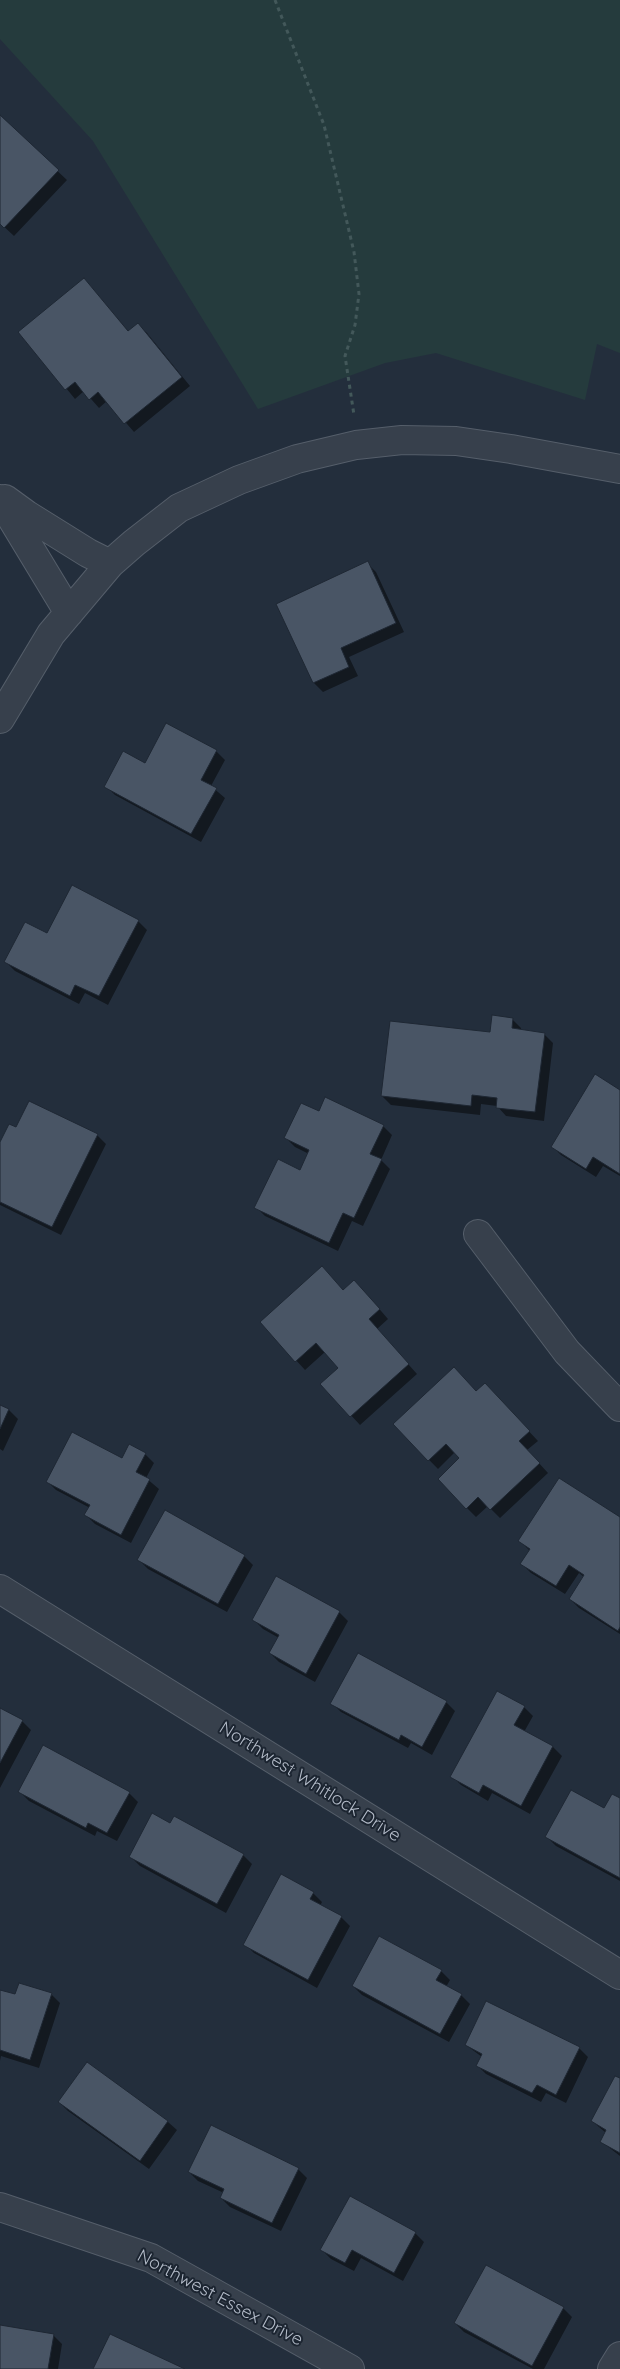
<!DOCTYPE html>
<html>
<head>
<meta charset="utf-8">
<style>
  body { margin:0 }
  canvas { display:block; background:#232e3c }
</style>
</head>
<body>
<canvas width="620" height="2369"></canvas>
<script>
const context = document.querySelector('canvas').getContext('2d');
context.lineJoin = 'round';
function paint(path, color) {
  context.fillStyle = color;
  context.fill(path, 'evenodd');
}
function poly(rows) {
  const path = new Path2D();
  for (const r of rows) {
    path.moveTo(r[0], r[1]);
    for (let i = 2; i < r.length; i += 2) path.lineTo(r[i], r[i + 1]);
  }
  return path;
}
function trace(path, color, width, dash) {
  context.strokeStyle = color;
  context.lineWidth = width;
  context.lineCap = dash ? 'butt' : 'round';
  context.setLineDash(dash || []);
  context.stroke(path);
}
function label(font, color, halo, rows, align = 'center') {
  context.font = font + ' Quicksand,sans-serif';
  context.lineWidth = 4;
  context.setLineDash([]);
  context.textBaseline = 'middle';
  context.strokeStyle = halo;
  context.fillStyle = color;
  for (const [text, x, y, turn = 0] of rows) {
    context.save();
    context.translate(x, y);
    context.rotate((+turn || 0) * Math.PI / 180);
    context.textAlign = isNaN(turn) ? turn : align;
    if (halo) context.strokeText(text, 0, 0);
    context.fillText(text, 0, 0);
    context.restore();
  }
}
paint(poly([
  [0,0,620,0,620,353,597,344,585,400,436,353,385,363,258,409,93,141,0,39]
]), '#253b3d');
paint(poly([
  [0,117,67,180,14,236,0,223],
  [84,279,129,332,138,325,147,333,190,386,134,432,107,401,99,408,84,391,75,399,20,332],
  [367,563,376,572,404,632,349,657,358,676,323,692,314,683,278,604],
  [167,724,216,751,225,760,211,786,225,798,201,842,115,795,106,786,145,764],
  [138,921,147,930,108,1005,85,993,79,1004,15,971,6,962,47,935],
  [512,1019,521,1028,521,1031,544,1034,553,1043,544,1121,506,1116,497,1106,481,1104,480,1115,391,1105,382,1096,491,1033],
  [620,1091,620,1176,603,1166,596,1177,561,1155,552,1146],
  [326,1099,383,1126,392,1135,381,1160,390,1169,363,1226,352,1221,338,1251,265,1216,256,1207,300,1172,309,1154,295,1147,286,1138,320,1113],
  [16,1129,97,1135,106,1144,61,1235,0,1205,0,1145],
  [363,1290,388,1319,377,1329,417,1374,360,1425,322,1384,340,1368,325,1352,305,1370,261,1322],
  [477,1393,494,1394,538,1441,527,1450,548,1473,500,1518,488,1506,476,1517,467,1508,461,1458,455,1452,438,1469,394,1424],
  [0,1406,9,1410,18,1419,3,1451,0,1449],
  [145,1454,154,1463,146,1478,159,1489,131,1543,95,1524,86,1515,90,1508,56,1490,47,1481],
  [620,1519,620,1634,579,1608,570,1599,584,1577,579,1573,565,1594,531,1573,522,1564,530,1551,520,1541],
  [244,1556,253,1565,227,1612,148,1569,139,1560],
  [339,1612,348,1621,315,1682,279,1662,270,1653,279,1638,263,1629,254,1620],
  [446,1702,455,1711,432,1755,411,1743,408,1748,341,1712,332,1703],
  [524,1707,533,1716,524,1732,553,1747,562,1756,530,1814,492,1793,488,1801,461,1785,452,1776],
  [0,1709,22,1721,31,1730,0,1788],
  [20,1792,129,1793,138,1802,117,1841,97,1831,95,1836,29,1801],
  [620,1800,620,1881,556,1846,547,1837,605,1810],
  [171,1825,243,1855,252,1864,226,1913,140,1866,131,1857],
  [313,1893,322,1902,320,1906,341,1917,350,1926,317,1988,254,1953,245,1944],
  [441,1971,450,1980,446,1987,461,1995,470,2004,449,2042,362,1995,353,1986],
  [0,1991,16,1996,51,1994,60,2003,39,2068,1,2056,0,2061],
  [466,2045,579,2048,588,2057,566,2103,546,2093,541,2102,486,2074,477,2065,482,2057],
  [620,2080,620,2156,602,2142,606,2133,592,2121],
  [59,2102,168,2122,177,2130,149,2169,68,2111],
  [298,2169,307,2178,281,2231,230,2207,221,2198,224,2193,198,2181,189,2172],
  [415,2233,424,2242,403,2281,361,2258,354,2271,331,2259,322,2250],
  [563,2308,572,2317,544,2369,533,2369,464,2332,455,2323],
  [0,2327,53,2335,62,2344,58,2369,0,2369]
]), '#0007');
const building = poly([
  [0,115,59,170,4,228,0,224,0,115],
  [84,278,128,331,138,323,182,377,124,424,98,392,89,400,75,382,65,390,18,332,84,278],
  [368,561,396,623,341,648,349,667,313,683,276,604,368,561],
  [166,723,217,750,201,780,217,788,191,834,104,787,123,751,145,763,166,723],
  [72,885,139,920,99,996,75,985,70,996,4,962,25,922,47,933,72,885],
  [492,1015,513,1018,512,1028,545,1033,535,1112,496,1108,497,1098,472,1095,471,1106,381,1096,390,1021,490,1032,492,1015],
  [595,1074,620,1090,620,1174,593,1157,586,1169,551,1147,595,1074],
  [325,1097,384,1125,370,1154,382,1159,354,1218,343,1213,329,1243,254,1208,278,1159,300,1170,309,1150,284,1138,301,1103,319,1111,325,1097],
  [29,1101,98,1134,52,1227,0,1202,0,1142,9,1124,16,1127,29,1101],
  [322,1266,343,1290,354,1280,380,1309,369,1319,409,1364,350,1417,320,1384,338,1368,316,1343,295,1362,260,1322,322,1266],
  [454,1367,476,1391,485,1383,530,1431,519,1441,540,1463,490,1510,478,1497,466,1509,438,1479,459,1458,446,1444,428,1461,393,1424,454,1367],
  [0,1405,9,1409,0,1429,0,1405],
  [72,1432,122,1458,129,1444,146,1453,136,1472,150,1479,121,1535,84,1515,90,1505,46,1482,72,1432],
  [559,1478,620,1517,620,1627,618,1631,569,1599,584,1575,569,1565,556,1586,520,1564,530,1549,518,1541,559,1478],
  [165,1510,245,1555,218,1604,137,1560,165,1510],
  [276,1576,340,1611,306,1674,269,1653,279,1635,252,1620,276,1576],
  [358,1653,447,1701,422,1747,401,1735,399,1740,330,1704,358,1653],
  [497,1691,525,1706,514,1725,553,1746,521,1806,483,1785,479,1793,450,1777,497,1691],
  [0,1708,23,1720,0,1763,0,1708],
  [43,1745,130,1792,107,1833,88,1823,86,1828,18,1792,43,1745],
  [571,1790,604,1808,612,1794,620,1798,620,1878,545,1837,571,1790],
  [152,1813,170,1823,174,1816,244,1854,217,1904,129,1857,152,1813],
  [281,1874,314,1892,310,1899,342,1916,308,1980,243,1945,281,1874],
  [379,1936,442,1970,436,1980,462,1994,440,2034,352,1986,379,1936],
  [19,1983,52,1993,30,2060,0,2050,0,1990,15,1994,19,1983],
  [486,2001,580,2047,556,2095,537,2085,532,2093,476,2066,482,2054,465,2045,486,2001],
  [87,2062,168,2121,140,2161,58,2102,87,2062],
  [615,2076,620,2078,620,2153,600,2142,606,2130,591,2121,615,2076],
  [211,2125,299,2168,272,2223,220,2198,224,2189,188,2172,211,2125],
  [350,2196,416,2232,394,2273,352,2250,345,2263,320,2250,350,2196],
  [486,2265,564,2307,532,2366,454,2323,486,2265],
  [0,2325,54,2334,48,2369,0,2369,0,2325],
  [110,2334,185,2369,93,2369,110,2334]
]);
paint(building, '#495565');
trace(building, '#1e2733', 1);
const minor = poly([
  [0,499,69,613],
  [5,499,27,515,88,553,110,564],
  [0,719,51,634,110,564,134,543,179,508,239,480,297,459,356,445,402,440,456,441,511,449,620,469],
  [478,1234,567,1352,620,1407],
  [0,1589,620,1975],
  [0,2207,151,2258,350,2369],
  [612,2369,620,2356]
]);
trace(minor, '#555e6a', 30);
trace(poly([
  [275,0,324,125,354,252,359,294,355,325,345,356,354,415]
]), '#43585a', 3, [4, 4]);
trace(minor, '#37404c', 28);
label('18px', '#b3bbc8', '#1c2531', [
  ["Northwest Whitlock Drive",310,1782,32],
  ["Northwest Essex Drive",220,2298,28]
]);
</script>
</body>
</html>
